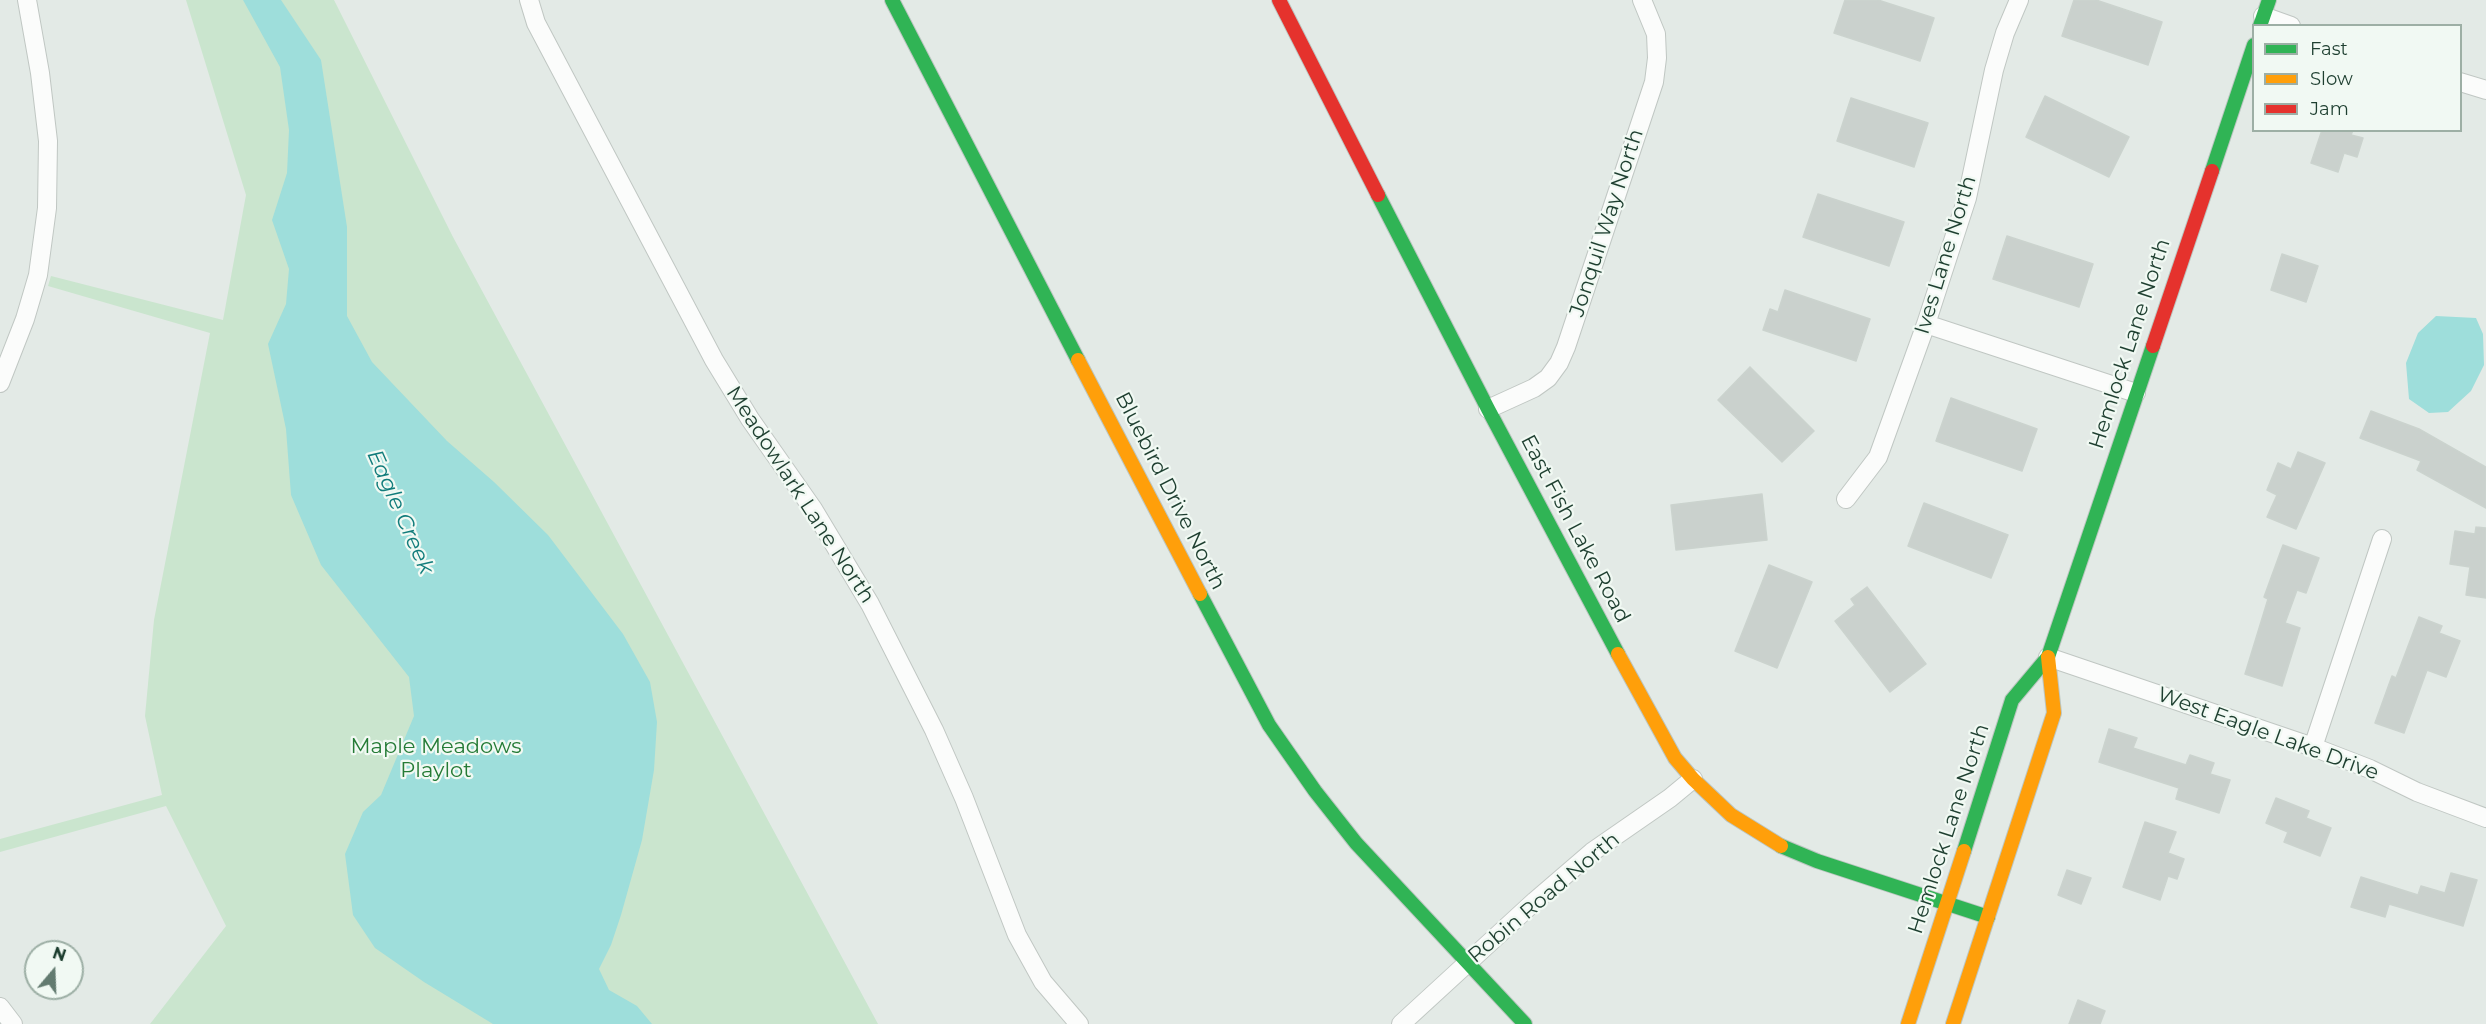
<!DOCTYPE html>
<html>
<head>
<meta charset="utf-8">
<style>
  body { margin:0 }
  #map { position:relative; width:2486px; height:1024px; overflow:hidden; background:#e3eae6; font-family:Montserrat,sans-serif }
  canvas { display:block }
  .legend { position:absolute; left:2252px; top:24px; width:210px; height:108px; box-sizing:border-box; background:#f1f9f3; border:2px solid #9dafa5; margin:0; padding:8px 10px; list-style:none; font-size:18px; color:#1e3f30 }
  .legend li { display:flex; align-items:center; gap:12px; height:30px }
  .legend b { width:30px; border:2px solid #9dafa5 }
  .north { position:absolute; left:24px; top:940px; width:60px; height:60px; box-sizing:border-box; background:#f1f9f3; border:2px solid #9dafa5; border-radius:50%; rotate:19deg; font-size:16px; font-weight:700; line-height:24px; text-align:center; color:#1e3f30 }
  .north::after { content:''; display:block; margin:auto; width:21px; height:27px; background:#637b70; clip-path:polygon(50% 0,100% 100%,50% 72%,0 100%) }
</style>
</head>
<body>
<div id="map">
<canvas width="2486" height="1024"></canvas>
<ul class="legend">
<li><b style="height:8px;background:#30b455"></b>Fast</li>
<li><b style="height:8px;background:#ff9f0a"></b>Slow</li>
<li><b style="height:8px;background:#e5322d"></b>Jam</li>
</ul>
<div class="north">N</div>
</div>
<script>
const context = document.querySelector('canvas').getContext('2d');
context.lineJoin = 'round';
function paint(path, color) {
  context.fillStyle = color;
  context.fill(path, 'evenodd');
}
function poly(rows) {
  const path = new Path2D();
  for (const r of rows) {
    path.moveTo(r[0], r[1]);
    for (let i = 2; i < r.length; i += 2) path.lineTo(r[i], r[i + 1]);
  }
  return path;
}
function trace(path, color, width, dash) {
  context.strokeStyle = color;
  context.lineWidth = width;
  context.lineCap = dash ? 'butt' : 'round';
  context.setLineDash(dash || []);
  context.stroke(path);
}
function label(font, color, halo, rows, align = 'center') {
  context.font = font + ' Montserrat,sans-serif';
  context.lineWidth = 4.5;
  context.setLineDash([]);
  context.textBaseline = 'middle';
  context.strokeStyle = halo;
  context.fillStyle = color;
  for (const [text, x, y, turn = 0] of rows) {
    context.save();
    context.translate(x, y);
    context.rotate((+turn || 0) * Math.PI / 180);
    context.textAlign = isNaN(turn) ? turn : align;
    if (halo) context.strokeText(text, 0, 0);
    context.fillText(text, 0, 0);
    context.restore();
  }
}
paint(poly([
  [186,0,334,0,453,237,878,1024,150,1024,226,926,166,806,0,852,0,839,162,795,145,716,154,620,210,333,48,286,51,276,223,320,246,195]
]), '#cae5ce');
paint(poly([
  [243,0,281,0,321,60,347,227,347,316,372,362,447,441,494,482,548,535,623,634,650,682,657,722,654,770,642,840,621,915,611,945,599,969,609,990,637,1006,652,1024,493,1024,424,982,375,948,353,915,345,854,363,812,381,795,414,716,409,677,321,565,291,495,286,429,268,344,286,304,289,269,272,220,287,173,289,130,280,67],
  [2436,316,2476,318,2483,334,2484,365,2471,391,2448,412,2429,413,2409,399,2406,363,2418,333]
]), '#9ededb');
const building = poly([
  [1845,0,1878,0,1934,18,1920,61,1834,33,1845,0],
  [2074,0,2096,0,2162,22,2148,65,2062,36,2074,0],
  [2045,96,2129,137,2109,177,2026,137,2045,96],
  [1851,98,1928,123,1914,167,1837,141,1851,98],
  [2322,130,2353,130,2351,135,2363,138,2357,157,2344,153,2338,172,2311,163,2322,130],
  [1818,194,1904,222,1889,266,1803,237,1818,194],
  [2007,236,2093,264,2079,307,1993,279,2007,236],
  [2282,254,2318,266,2306,302,2271,290,2282,254],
  [1785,290,1870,319,1856,361,1763,330,1770,309,1778,312,1785,290],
  [1750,367,1814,431,1782,462,1718,400,1750,367],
  [1951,398,2037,429,2022,471,1936,441,1951,398],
  [2371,411,2419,429,2486,467,2486,508,2417,470,2421,461,2360,438,2371,411],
  [2298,452,2325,463,2296,529,2267,517,2277,495,2267,490,2278,463,2291,469,2298,452],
  [1762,494,1767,540,1676,550,1671,505,1762,494],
  [1924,503,2008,535,1991,578,1908,546,1924,503],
  [2476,527,2486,528,2486,598,2466,595,2470,567,2450,564,2455,531,2475,534,2476,527],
  [2283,545,2319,558,2306,593,2297,590,2285,623,2300,628,2282,686,2245,674,2268,599,2264,597,2283,545],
  [1769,565,1812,582,1777,668,1735,651,1769,565],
  [1867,587,1926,664,1890,692,1835,621,1855,605,1851,599,1867,587],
  [2419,617,2442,626,2439,633,2460,641,2446,677,2427,670,2404,733,2375,723,2392,676,2396,678,2419,617],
  [2109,729,2137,738,2133,748,2186,765,2190,755,2214,763,2210,774,2230,780,2219,813,2176,799,2179,788,2099,762,2109,729],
  [2276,798,2309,811,2306,818,2331,828,2320,856,2284,842,2288,832,2266,823,2276,798],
  [2145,822,2176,832,2168,853,2184,859,2177,879,2168,876,2160,900,2123,887,2145,822],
  [2067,870,2091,878,2081,904,2058,895,2067,870],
  [2451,873,2477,880,2463,926,2389,904,2385,917,2351,907,2361,877,2418,895,2421,886,2445,893,2451,873],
  [2078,1000,2105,1011,2100,1024,2069,1024,2078,1000]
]);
paint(building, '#cad1cd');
trace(building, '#cbd3ce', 1.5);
const street = poly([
  [529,0,536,23,714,360,750,419,813,509,870,604,934,730,964,798,1017,935,1043,982,1079,1024],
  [2263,16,2291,26],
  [2460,82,2486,90],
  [1926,324,2136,393],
  [0,383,25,319,38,275,47,208,48,141,40,73,27,0],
  [1488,409,1534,388,1548,378,1559,363,1566,347,1654,82,1657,58,1656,34,1642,0],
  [1846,499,1878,457,1926,324,1967,198,1994,70,2005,33,2019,0],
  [2048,657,2313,747,2370,769,2417,792,2486,818],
  [2313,747,2382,539],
  [0,1007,13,1024],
  [1401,1024,1535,901,1592,852,1670,798,1693,779]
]);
const fast = poly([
  [892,0,1078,360],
  [2260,26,2269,0],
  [2212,171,2254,45],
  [1378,195,1488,409,1618,654],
  [1200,594,1269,725,1315,791,1356,843,1525,1024],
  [1781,846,1817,861,1988,917],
  [1964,851,2012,700,2048,657,2153,346]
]);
const slow = poly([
  [1078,360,1200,594],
  [1618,654,1675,758,1693,779,1731,815,1781,846],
  [1908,1024,1964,851],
  [1953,1024,2054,713,2048,657]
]);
const jam = poly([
  [1279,0,1378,195],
  [2153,346,2212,171]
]);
trace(street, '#c0c7c3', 20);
trace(fast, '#bcc6c1', 16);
trace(slow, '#bcc6c1', 16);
trace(jam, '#bcc6c1', 16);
trace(street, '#fbfcfb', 18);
trace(fast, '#30b455', 14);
trace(slow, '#ff9f0a', 14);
trace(jam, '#e5322d', 14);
label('21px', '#1e3f30', '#f1f9f3', [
  ["Jonquil Way North",1607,223,-72],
  ["Ives Lane North",1946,255,-73],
  ["Hemlock Lane North",2130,344,-72],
  ["Bluebird Drive North",1170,491,63],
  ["Meadowlark Lane North",800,495,57],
  ["East Fish Lake Road",1575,529,62],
  ["West Eagle Lake Drive",2268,734,20],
  ["Hemlock Lane North",1949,829,-72],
  ["Robin Road North",1544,898,-40]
]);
label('21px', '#247b36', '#f1f9f3', [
  ["Maple Meadows",436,747],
  ["Playlot",436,771]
]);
label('italic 22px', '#117c7b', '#f1f9f3', [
  ["Eagle Creek",400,512,66]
]);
</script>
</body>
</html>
